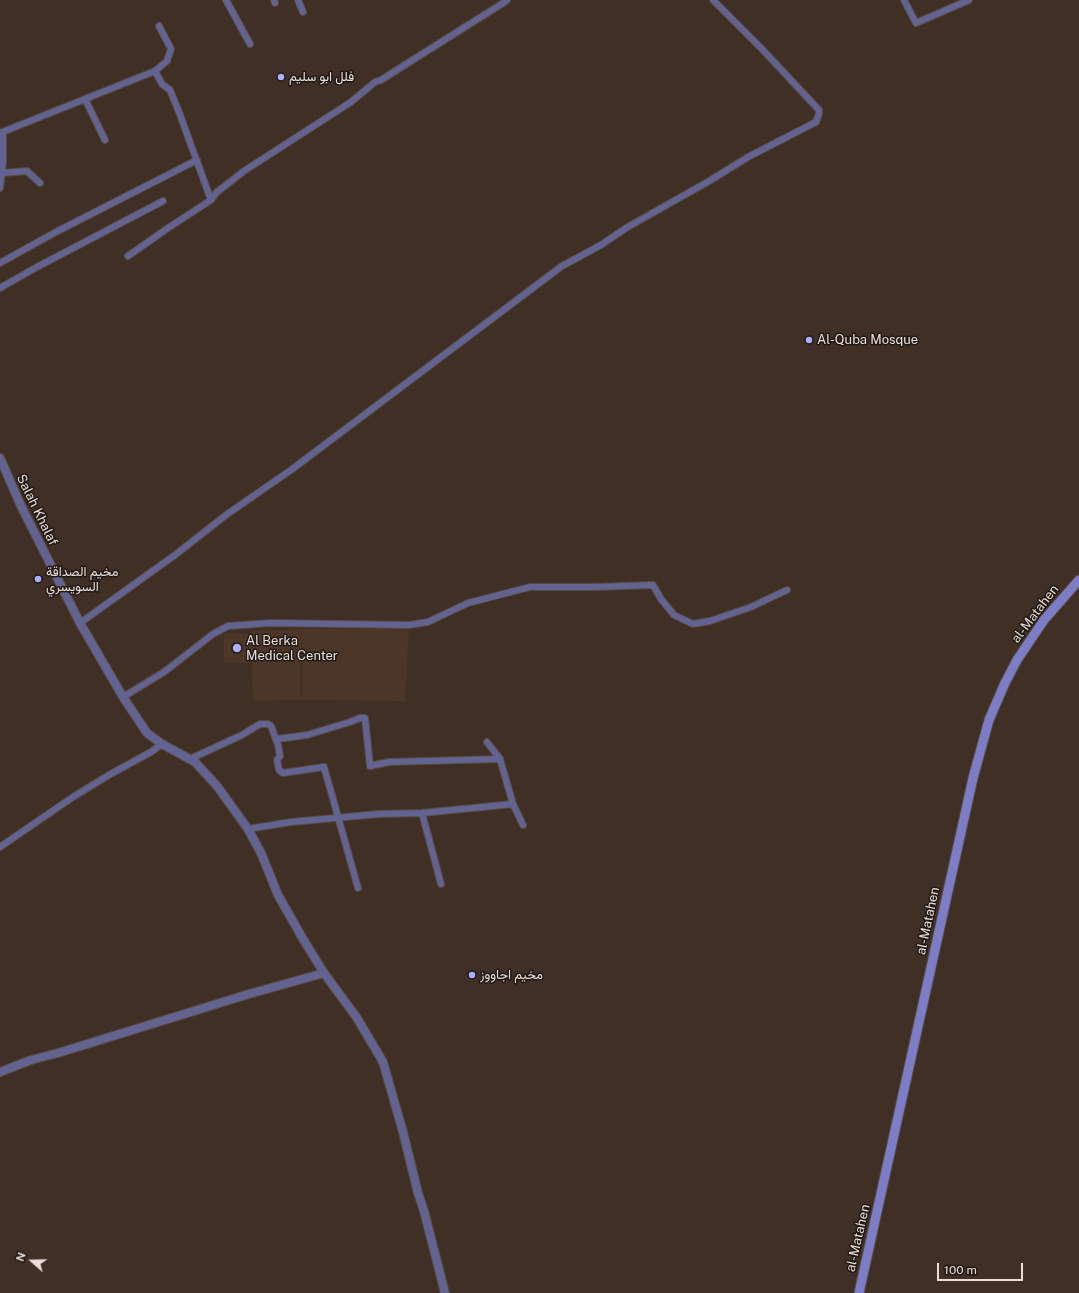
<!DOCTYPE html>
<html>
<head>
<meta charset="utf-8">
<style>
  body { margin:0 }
  #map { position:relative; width:1079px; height:1293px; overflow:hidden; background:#3f2f25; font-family:"Public Sans",sans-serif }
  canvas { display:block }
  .north { position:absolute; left:12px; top:1241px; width:40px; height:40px; -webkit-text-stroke:3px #201914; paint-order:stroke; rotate:290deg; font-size:11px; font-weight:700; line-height:16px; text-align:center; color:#e9ded8 }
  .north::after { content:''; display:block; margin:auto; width:14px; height:18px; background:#e9ded8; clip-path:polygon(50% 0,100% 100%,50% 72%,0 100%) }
  .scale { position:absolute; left:937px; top:1263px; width:86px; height:18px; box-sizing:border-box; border:2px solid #e9ded8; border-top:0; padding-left:5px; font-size:12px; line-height:14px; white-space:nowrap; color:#e9ded8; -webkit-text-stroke:3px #201914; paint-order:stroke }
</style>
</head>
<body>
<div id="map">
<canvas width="1079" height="1293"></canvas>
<div class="north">N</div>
<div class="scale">100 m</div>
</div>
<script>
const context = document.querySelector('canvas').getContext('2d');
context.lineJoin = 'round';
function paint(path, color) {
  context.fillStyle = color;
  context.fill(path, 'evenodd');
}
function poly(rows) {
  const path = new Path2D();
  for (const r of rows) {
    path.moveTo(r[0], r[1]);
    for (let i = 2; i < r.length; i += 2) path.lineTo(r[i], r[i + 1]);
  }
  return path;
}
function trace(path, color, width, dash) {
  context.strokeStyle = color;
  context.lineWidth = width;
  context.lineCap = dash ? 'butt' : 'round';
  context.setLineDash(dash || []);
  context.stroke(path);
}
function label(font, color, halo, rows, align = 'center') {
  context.font = font + ' "Public Sans",Vazirmatn,sans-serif';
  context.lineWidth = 3;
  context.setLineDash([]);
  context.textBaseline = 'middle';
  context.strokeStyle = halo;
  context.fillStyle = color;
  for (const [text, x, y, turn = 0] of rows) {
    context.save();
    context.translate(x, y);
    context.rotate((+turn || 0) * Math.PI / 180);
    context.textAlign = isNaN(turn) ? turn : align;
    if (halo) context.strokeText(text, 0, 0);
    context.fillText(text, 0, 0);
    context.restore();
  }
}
paint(poly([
  [409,628,405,701,302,700,302,629],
  [301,629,301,700,253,701,251,644,251,663,224,662,224,634,251,634,251,631]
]), '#4c3628');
const minor = poly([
  [226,0,250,44],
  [274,0,275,3],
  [298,0,303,12],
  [904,0,916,23,969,0],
  [155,71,162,84,170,90,179,112,211,200],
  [85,99,105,140],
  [0,133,155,71,167,61,171,49,159,26],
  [2,173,27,171,40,183],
  [0,188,3,162,3,132],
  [128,256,168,228,211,200,217,192,244,171,351,102,375,82,381,80,503,3,507,0],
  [0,263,54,233,197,160],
  [0,288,37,267,163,201],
  [80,623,175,555,226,515,291,470,562,266,601,245,626,228,711,180,748,157,816,122,819,114,819,110,762,49,713,0],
  [123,697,164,672,213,634,228,626,271,623,409,625,428,622,468,603,530,587,595,587,653,585,661,599,674,615,693,624,710,621,751,607,787,590],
  [277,739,307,735,350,722,360,718,365,718,370,766,389,762,500,759],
  [487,742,500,759,513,804,523,825],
  [190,759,242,735,260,724,268,724,271,726,278,745,280,756,277,760,279,770,283,773,324,767,358,888],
  [422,813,441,884],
  [248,829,291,822,379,814,422,813,513,804],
  [0,847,73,797,109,775,151,752,162,744]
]);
const tertiary = poly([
  [0,458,21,506,80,623,123,697,147,733,162,744,195,762,217,786,248,829,261,853,278,895,303,939,324,973,357,1018,383,1062,403,1132,418,1193,424,1211,445,1293],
  [0,1072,31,1060,58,1053,249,994,324,973]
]);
const secondary = poly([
  [859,1293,973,778,989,720,1005,683,1017,660,1044,620,1079,580]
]);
trace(minor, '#5a4b42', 8);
trace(tertiary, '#5a4b42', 10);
trace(secondary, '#5a4b42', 11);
trace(minor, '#626391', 6);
trace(tertiary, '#626391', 8);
trace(secondary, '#7c7dc6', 9);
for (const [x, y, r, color] of [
  [281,77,4,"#acaffb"],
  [809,340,4,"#acaffb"],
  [38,579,4,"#acaffb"],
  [237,648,5,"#acaffb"],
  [472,975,4,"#acaffb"]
]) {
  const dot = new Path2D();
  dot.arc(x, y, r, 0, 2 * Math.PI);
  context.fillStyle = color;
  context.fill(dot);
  trace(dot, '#201914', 1.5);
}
label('13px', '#e9ded8', '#201914', [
  ["فلل ابو سليم",289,77],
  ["Al-Quba Mosque",817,340],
  ["مخيم الصداقة",46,572],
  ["السويسري",46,587],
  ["Al Berka",246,641],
  ["Medical Center",246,656],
  ["مخيم اجاووز",480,975]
], 'left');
label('13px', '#e9ded8', '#201914', [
  ["Salah Khalaf",37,510,64],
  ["al-Matahen",1035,614,-53],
  ["al-Matahen",928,921,-78],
  ["al-Matahen",858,1238,-77]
]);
</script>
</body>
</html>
